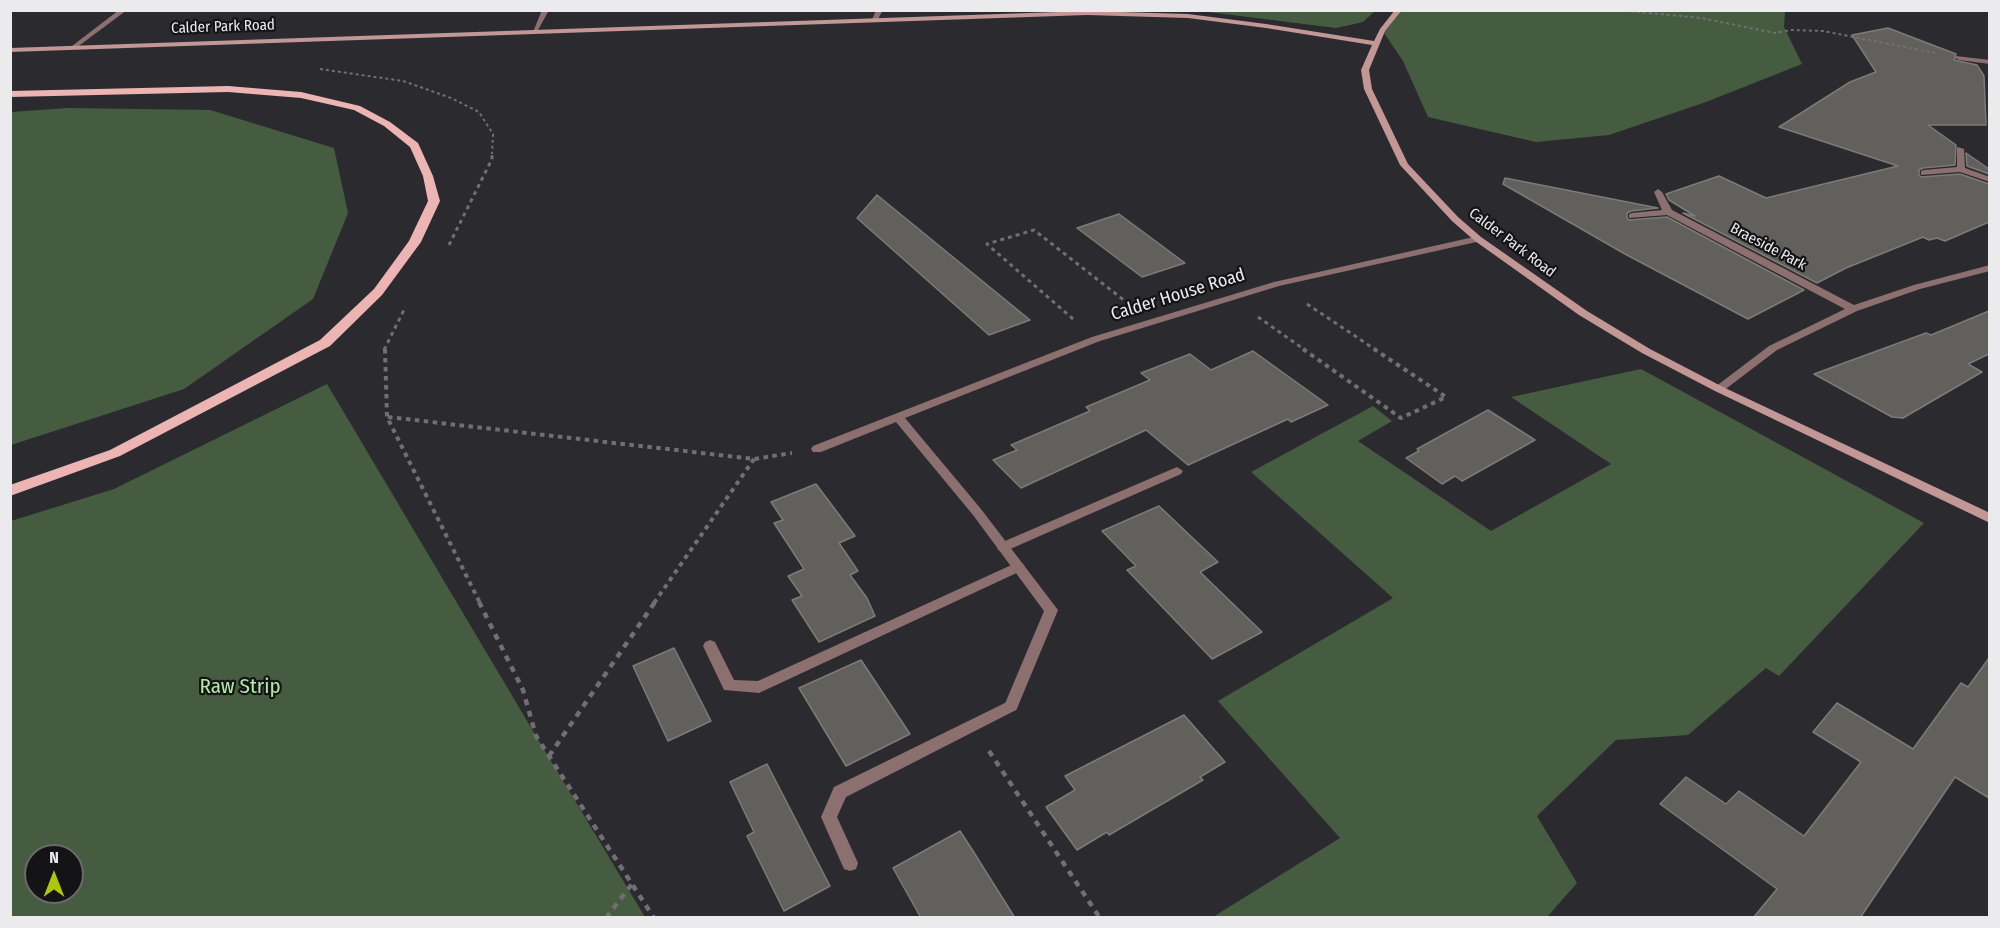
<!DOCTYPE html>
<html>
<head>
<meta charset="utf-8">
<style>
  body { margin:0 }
  #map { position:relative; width:2000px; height:928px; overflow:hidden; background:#2b2b2f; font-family:"Fira Sans Condensed",sans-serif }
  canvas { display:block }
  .frame { position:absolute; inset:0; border:12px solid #ebebed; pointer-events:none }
  .north { position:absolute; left:24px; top:844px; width:60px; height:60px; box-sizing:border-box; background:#141416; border:2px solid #6a6a6c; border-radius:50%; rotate:0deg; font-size:16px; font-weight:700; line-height:24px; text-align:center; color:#ebebed }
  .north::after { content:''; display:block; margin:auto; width:21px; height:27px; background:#aec60b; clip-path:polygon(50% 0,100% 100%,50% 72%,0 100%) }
</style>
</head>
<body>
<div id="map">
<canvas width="2000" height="928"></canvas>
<div class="frame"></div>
<div class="north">N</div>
</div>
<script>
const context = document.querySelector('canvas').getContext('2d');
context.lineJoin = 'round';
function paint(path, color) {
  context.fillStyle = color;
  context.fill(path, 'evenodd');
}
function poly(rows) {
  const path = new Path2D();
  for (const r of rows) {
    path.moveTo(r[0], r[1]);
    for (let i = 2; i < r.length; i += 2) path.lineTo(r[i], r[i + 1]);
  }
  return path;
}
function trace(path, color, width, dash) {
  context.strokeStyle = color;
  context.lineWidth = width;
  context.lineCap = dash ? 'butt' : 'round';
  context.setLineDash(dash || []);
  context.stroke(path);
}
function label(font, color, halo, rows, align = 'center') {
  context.font = font + ' "Fira Sans Condensed",sans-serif';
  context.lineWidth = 4.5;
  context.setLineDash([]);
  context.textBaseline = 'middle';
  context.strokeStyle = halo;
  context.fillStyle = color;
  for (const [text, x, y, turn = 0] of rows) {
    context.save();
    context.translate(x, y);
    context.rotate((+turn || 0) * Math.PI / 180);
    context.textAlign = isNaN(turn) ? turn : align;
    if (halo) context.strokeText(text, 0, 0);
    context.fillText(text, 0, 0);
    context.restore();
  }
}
paint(poly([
  [1399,10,1785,11,1784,27,1802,64,1706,102,1609,135,1536,142,1428,117,1403,61,1382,30],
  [1200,11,1375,10,1375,11,1363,22,1336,28],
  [68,108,210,110,334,148,348,213,313,299,184,389,11,445,11,112],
  [1641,369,1924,523,1779,676,1766,668,1688,735,1616,740,1537,816,1577,883,1547,917,1213,917,1340,838,1218,701,1393,598,1251,472,1373,406,1392,421,1358,441,1491,531,1611,464,1511,397],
  [327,384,536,736,645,917,11,917,11,521,114,489],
  [36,856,72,856,72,892,36,892]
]), '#465c41');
const building = poly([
  [1888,28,1956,54,1954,60,1977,65,1984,76,1986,125,1928,125,1956,145,1955,165,1923,168,1919,170,1919,175,1921,177,1960,174,1989,184,1989,222,1945,241,1937,238,1929,240,1923,237,1846,268,1817,283,1683,213,1695,216,1669,200,1666,194,1719,176,1766,198,1898,166,1779,127,1850,82,1876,72,1852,35,1888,28],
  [1966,153,1989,169,1989,174,1967,166,1966,153],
  [1505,178,1658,208,1631,211,1627,213,1627,218,1629,220,1667,217,1804,290,1748,319,1625,254,1503,184,1505,178],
  [877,195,1030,320,989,335,857,218,877,195],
  [1119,214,1185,263,1142,277,1077,228,1119,214],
  [1989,311,1989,354,1968,364,1982,372,1903,418,1892,417,1814,374,1926,333,1931,335,1989,311],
  [1253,351,1328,405,1291,422,1288,419,1188,465,1146,430,1021,488,993,460,1017,450,1011,445,1090,411,1086,407,1150,380,1141,373,1190,354,1211,370,1253,351],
  [1488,410,1535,440,1462,481,1455,476,1442,484,1406,458,1419,451,1417,449,1488,410],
  [816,484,855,536,839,543,858,571,850,575,867,598,875,616,819,642,792,600,802,596,788,576,804,569,774,523,783,520,771,502,816,484],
  [1159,506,1218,562,1200,572,1262,632,1212,659,1127,570,1136,566,1102,531,1159,506],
  [674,648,711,721,668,741,633,666,674,648],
  [1989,658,1989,798,1955,777,1860,918,1753,918,1777,889,1660,804,1686,777,1726,804,1739,791,1804,836,1861,762,1813,732,1837,703,1913,749,1961,683,1968,687,1989,658],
  [861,660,910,734,846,766,799,688,861,660],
  [1184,715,1225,762,1200,777,1203,780,1109,835,1107,832,1077,850,1046,807,1075,790,1065,776,1184,715],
  [767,764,830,886,784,911,747,836,754,832,730,782,767,764],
  [960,831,973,851,1015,918,921,918,893,868,960,831]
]);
paint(building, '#62605c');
trace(building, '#7d7a77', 1.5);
trace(poly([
  [1619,10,1701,18,1775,33,1791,30,1823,31,1935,53],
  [320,69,403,81,451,98,479,112,493,134,492,154]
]), '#707074', 2, [3, 3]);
trace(poly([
  [449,245,492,159,492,152],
  [1307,304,1376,350],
  [1258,317,1305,350],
  [1073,319,987,244,1034,230,1125,301],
  [384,350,405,308]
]), '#707074', 3, [4, 4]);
trace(poly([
  [385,349,387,417,480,603],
  [1303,349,1401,418,1446,397,1374,349],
  [388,417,754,459,792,453],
  [654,603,754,459]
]), '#707074', 4, [4.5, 4.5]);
trace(poly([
  [479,602,523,690,536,736,654,918],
  [989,751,1100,918],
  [549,756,655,602],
  [606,918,632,884]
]), '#707074', 4.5, [6, 6]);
paint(poly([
  [119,10,127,10,76,48,72,48,72,46,119,10],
  [876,10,883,10,877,21,875,22,872,20,876,10],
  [1177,467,1183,471,1181,474,1008,550,1003,552,998,550,997,547,998,544,1177,467],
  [1018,562,1023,564,1025,567,1023,570,759,693,724,690,703,646,705,642,710,640,715,642,734,680,758,681,1018,562],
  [1011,700,1016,702,1018,706,1016,710,846,797,837,817,858,863,856,869,850,871,844,869,821,817,834,787,1011,700]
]), '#8c706f');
paint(poly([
  [542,10,549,10,537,32,533,32,542,10],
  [1956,56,1990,60,1990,64,1959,60,1955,58,1956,56],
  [1957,147,1964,149,1965,168,1990,177,1990,182,1960,172,1921,175,1921,171,1924,170,1957,167,1957,147],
  [1658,189,1662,192,1672,210,1854,305,1914,285,1990,265,1990,271,1920,289,1857,311,1777,350,1723,391,1719,392,1713,389,1715,387,1769,346,1845,309,1667,215,1629,218,1629,214,1632,213,1662,210,1654,192,1658,189],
  [1478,236,1483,239,1481,241,1279,286,1100,341,905,418,981,509,1058,610,1018,706,1016,710,1011,712,1006,710,1004,706,1044,611,973,515,896,422,821,452,813,452,811,449,813,446,1092,337,1274,282,1478,236]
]), '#8c706f');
paint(poly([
  [1395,10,1402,10,1385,31,1369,70,1372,89,1408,164,1458,217,1481,237,1587,311,1650,349,1723,387,1990,513,1990,523,1715,391,1642,353,1579,315,1475,241,1452,221,1400,165,1364,89,1361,70,1372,45,1266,28,1188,18,1087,15,10,52,10,48,1087,11,1188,14,1266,24,1374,41,1380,29,1395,10]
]), '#c29795');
paint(poly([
  [228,86,301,92,360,106,390,122,418,143,433,176,440,201,421,242,382,295,330,346,120,456,10,496,10,485,110,450,320,340,374,289,409,241,428,201,423,176,410,147,384,126,354,110,301,98,228,92,10,97,10,91,228,86]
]), '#ecb4b3');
label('15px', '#ebebed', '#141416', [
  ["Calder Park Road",223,27,-2],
  ["Calder Park Road",1512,243,37],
  ["Braeside Park",1768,247,28]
]);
label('18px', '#ebebed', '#141416', [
  ["Calder House Road",1178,295,-17]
]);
label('21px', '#b1e9a6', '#141416', [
  ["Raw Strip",240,687]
]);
</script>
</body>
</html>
